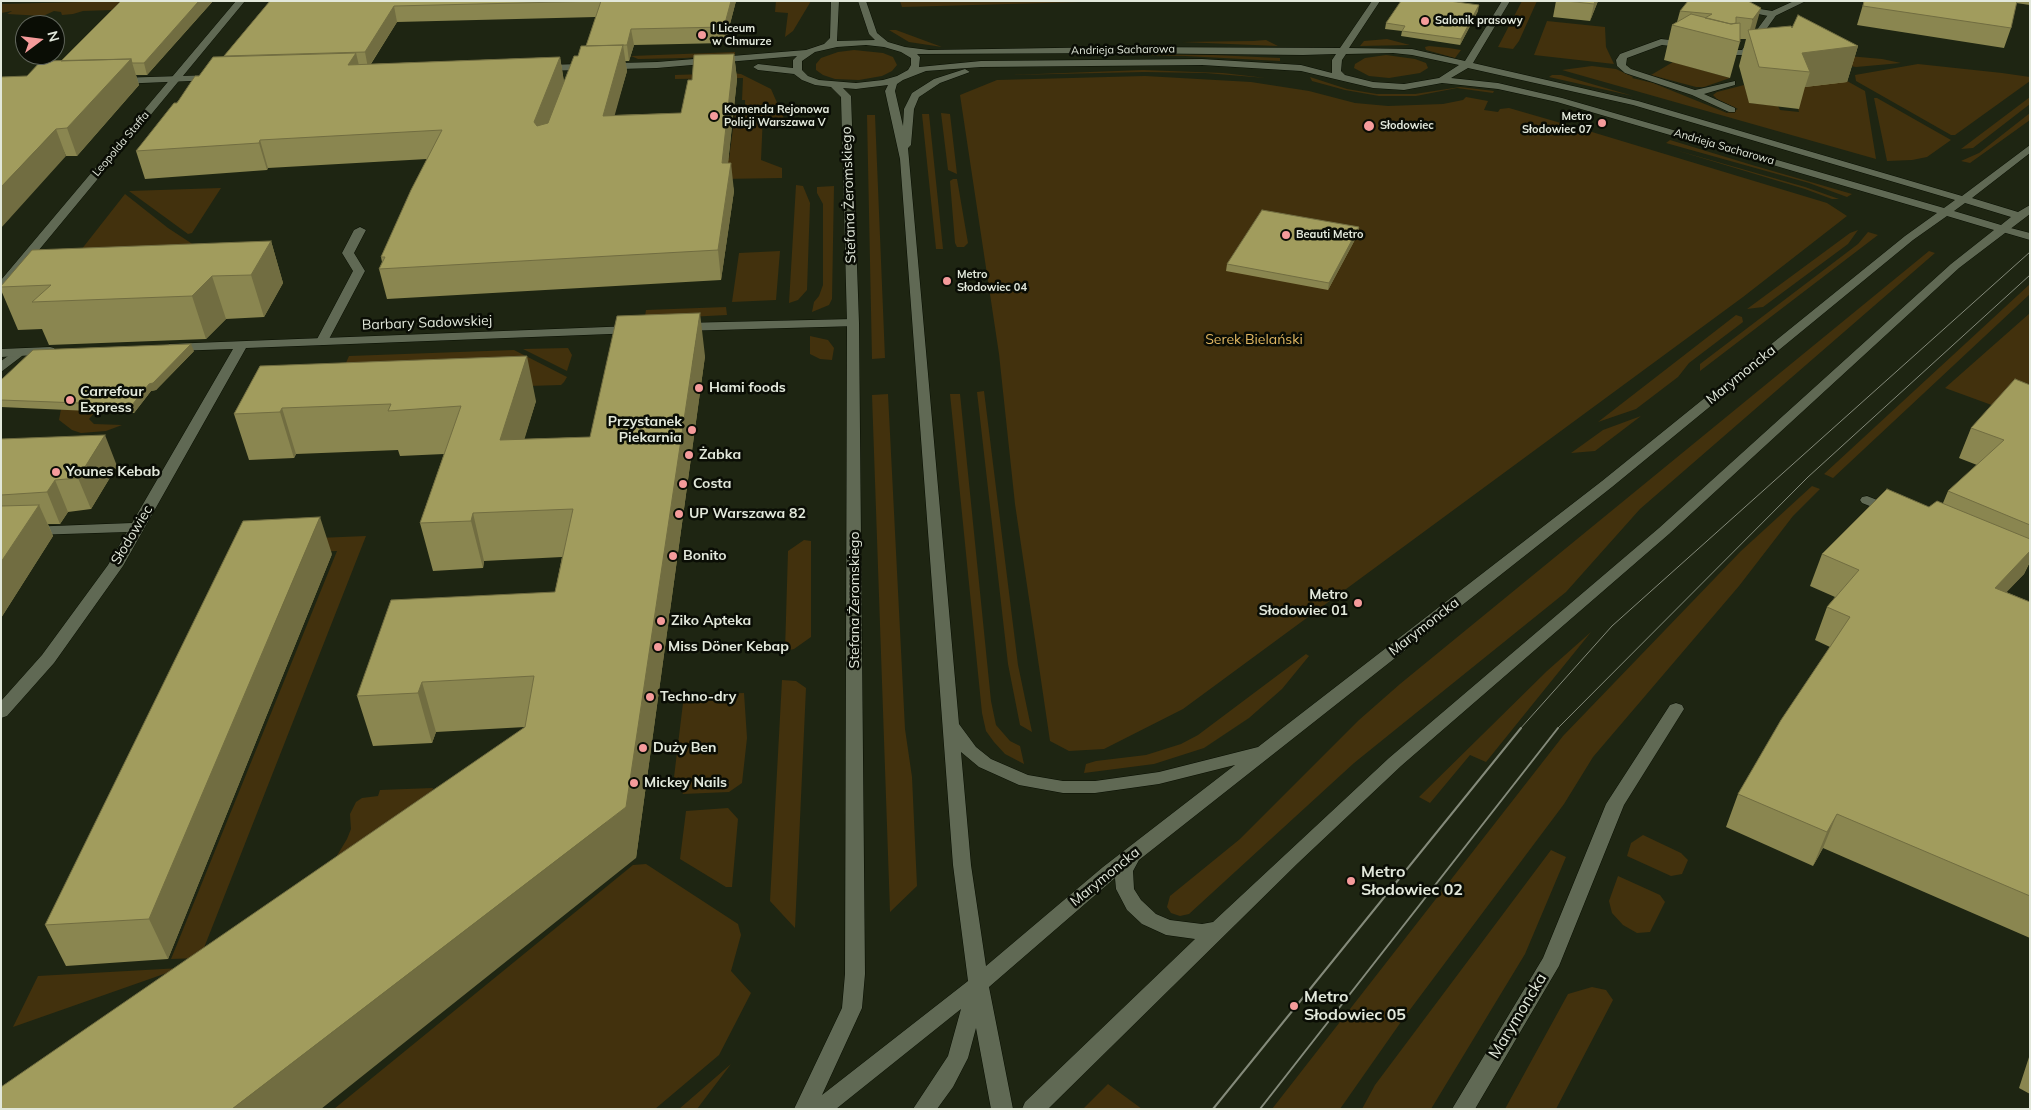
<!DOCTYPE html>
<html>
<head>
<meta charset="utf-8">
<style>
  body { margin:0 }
  #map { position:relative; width:2031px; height:1110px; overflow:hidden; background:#1e2512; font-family:Mulish,sans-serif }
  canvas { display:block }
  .frame { position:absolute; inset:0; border:2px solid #e2e8db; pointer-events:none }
  .north { position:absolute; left:15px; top:15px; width:50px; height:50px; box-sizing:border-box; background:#0a0d05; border:1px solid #60655b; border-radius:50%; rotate:75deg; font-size:14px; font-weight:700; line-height:20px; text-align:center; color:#e2e8db }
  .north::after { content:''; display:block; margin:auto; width:18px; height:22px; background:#f59b9b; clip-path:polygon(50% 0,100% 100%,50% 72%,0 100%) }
</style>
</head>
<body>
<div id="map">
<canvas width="2031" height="1110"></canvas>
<div class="frame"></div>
<div class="north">N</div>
</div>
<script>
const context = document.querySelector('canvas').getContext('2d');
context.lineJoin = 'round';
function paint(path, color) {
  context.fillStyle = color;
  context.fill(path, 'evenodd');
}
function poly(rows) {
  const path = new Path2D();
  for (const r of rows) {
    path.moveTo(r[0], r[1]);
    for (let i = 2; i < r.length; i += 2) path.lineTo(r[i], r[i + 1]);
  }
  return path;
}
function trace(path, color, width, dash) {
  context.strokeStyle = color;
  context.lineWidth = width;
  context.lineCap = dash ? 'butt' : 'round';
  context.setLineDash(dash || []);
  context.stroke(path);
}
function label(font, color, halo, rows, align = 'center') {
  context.font = font + ' Mulish,sans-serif';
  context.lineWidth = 5;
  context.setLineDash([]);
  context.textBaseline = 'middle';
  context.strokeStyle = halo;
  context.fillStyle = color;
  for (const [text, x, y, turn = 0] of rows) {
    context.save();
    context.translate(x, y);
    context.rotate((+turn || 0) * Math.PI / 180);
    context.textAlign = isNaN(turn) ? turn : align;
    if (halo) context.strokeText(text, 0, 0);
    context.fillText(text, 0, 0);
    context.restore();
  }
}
paint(poly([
  [122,1,113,10,83,11,73,14,62,15,61,12,54,11,43,16,7,14,12,11,1,13,1,4],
  [776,1,811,1,793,31,785,37,788,13,775,12],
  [900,1,1117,1,902,7],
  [1522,1,1537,1,1519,41,1513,49,1498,47],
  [1547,21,1605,27,1606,47,1614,64,1534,55],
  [889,30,896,30,942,47,909,42],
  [1387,39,1410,45,1360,46,1364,41],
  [1266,40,1278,46,1182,42,1253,41],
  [1429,46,1449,48,1461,50,1455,58,1426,50,1425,47],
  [854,50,883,53,893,57,897,65,892,71,882,76,859,80,835,79,823,75,816,70,816,64,821,58,838,52],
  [735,52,735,55,685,58,638,59,631,56],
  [1101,54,1214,55,1280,58,1280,61,1185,56],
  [1826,54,1882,59,1901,63,1856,67,1850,66],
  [1386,55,1415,59,1426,63,1428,68,1420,73,1389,78,1369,76,1354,68,1355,64,1365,58],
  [1673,62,1730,78,1704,87,1696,87,1651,75],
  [1918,64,2002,73,2030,77,2030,81,1955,135,1951,135,1856,81,1855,75],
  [1592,66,1616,69,1633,77,1632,78,1653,83,1727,113,1738,109,1717,99,1713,95,1717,92,1744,85,1750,103,1778,106,1780,110,1799,112,1796,101,1781,89,1847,81,1865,91,1876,159,1562,70],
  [1143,70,1223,73,1266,78,1205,73,1144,72,1011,75],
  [732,73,741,74,771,89,778,105,745,106,745,100,742,100,743,78,675,79,675,75],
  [1552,75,1561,75,1633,96,1549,77],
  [1145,76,1251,82,1309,91,1355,103,1388,106,1443,104,1463,100,1466,97,1488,101,1484,110,1498,112,1500,109,1509,108,1592,132,1827,203,1847,216,1743,297,1183,709,1104,749,1069,751,1050,741,1015,504,999,354,960,95,997,80],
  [1310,77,1347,89,1377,94,1415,94,1460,87,1494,91,1493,93,1457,88,1416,96,1379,96,1345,90,1312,81],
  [2030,97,2030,104,1973,148,1961,149],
  [1874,98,1877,98,1951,140,1927,157,1912,160,1887,161],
  [780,109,785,121,763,115,761,160,782,168,782,178,597,181,677,160,729,159,735,113],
  [941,113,950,114,957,174,948,170],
  [2030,113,2030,120,1970,163,1961,161,1979,153],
  [922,114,929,114,943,249,936,249],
  [867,115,875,115,885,358,872,359],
  [1670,140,1752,165,1852,194,1847,197,1809,183,1666,143],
  [1672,149,1805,187,1839,199,1832,199,1805,189],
  [953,179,957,179,968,243,964,247,957,247,955,243,950,181],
  [796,185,803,186,810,203,807,290,798,300,789,303],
  [834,186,832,299,829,305,812,312,814,302,819,296,823,285,823,204,817,193,817,187],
  [221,188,192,233,188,234,129,191],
  [125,194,168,228,197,247,59,278],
  [1858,230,1848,244,1763,307,1747,309,1850,233],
  [1868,232,1878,235,1700,371,1700,364,1858,244],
  [780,251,776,300,732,302,739,253],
  [1929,251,1935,253,1640,509,1566,592,1354,763,1189,914,1180,916,1171,913,1167,907,1170,896,1240,839,1359,720,1400,684],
  [2030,284,2030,294,1833,478,1824,474],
  [726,307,727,315,649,319,645,316,646,310],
  [2030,313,2030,419,1945,388],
  [1736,315,1742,317,1743,322,1689,363,1678,377,1636,409,1598,422],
  [810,336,828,340,834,348,832,360,820,359,810,354],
  [568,348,572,355,567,371,523,349],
  [514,350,567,377,564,382,561,385,333,392,349,356],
  [984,391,1018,665,1032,732,1020,725,1008,664,977,392],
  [888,394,905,729,912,777,917,886,890,912,872,395],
  [950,394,960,394,991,701,996,725,1010,741,1020,746,1024,764,1005,754,994,742,986,731,982,713],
  [61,409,96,411,89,419,94,424,122,425,106,431,81,433,72,430,59,420],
  [1641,416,1595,451,1571,453,1603,430],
  [1812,486,1820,489,1793,516,1739,586,1593,757,1564,804,1403,1019,1340,1109,1272,1109,1563,736,1741,551],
  [366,536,200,958,171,959,337,551,258,554,246,541],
  [804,540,811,541,811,637,794,649,785,651,788,551],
  [1591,632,1486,762,1470,755,1430,803,1419,797,1547,671],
  [1306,654,1309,656,1282,689,1249,718,1204,748,1154,764,1084,773,1086,764,1096,761,1146,755,1181,744,1198,735],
  [782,680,796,681,806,688,795,928,770,901],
  [744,693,747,738,742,783,729,792,683,794,674,777,684,695],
  [433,788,432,794,332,864,347,839,351,829,350,814,356,802,362,798,378,796,380,790],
  [728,808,738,819,732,887,726,887,680,859,686,811],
  [1643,835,1681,853,1688,860,1682,874,1671,876,1627,856,1631,843],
  [1551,850,1566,857,1525,954,1431,1109,1362,1109,1375,1085],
  [646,864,738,924,741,935,731,971,751,993,719,1055,655,1109,334,1109,633,865],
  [1618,876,1660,895,1665,902,1650,932,1637,933,1623,925,1612,913,1609,901],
  [181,968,13,1027,38,976],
  [1592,987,1606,990,1613,1000,1556,1109,1505,1109,1568,994],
  [731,1064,697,1109,679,1109],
  [1108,1084,1142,1109,1083,1109]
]), '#42310d');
const lane = poly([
  [1773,11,1777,14,1748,55,1714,55,1712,53,1717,50,1742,50,1770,12,1773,11],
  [1661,39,1688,42,1692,45,1688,48,1662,45,1627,58,1626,65,1631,69,1695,90,1735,81,1735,85,1704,94,1735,108,1735,112,1729,112,1692,95,1625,73,1617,66,1616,60,1620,54,1661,39],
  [360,227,366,230,354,253,365,271,328,341,322,345,318,344,316,341,353,271,342,253,354,230,360,227],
  [18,349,24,353,22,356,1,372,1,361,18,349]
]);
const street = poly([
  [236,1,245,1,5,291,1,291,1,280,236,1],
  [1694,1,1714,1,1772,11,1794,1,1806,1,1773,17,1694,1],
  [2003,226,2030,233,2030,240,1999,231,1997,229,2003,226],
  [853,319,859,323,857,326,682,331,676,327,682,323,853,319],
  [632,326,636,327,638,330,636,333,246,348,123,566,54,663,7,716,1,718,1,701,42,655,108,565,127,532,1,536,1,528,132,523,233,349,173,351,167,347,169,344,632,326],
  [50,347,54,348,56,351,54,354,1,357,1,349,50,347],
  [1867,496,1895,507,1897,510,1890,514,1862,503,1860,500,1862,497,1867,496],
  [1676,703,1682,705,1684,709,1624,805,1559,966,1475,1109,1452,1109,1543,958,1606,804,1670,705,1676,703]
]);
const secondary = poly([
  [831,1,839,1,837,41,875,40,869,34,858,1,866,1,877,33,888,42,905,47,929,50,1117,47,1340,48,1372,1,1380,1,1349,48,1412,49,1465,61,1502,1,1510,1,1473,63,1638,101,1962,196,2030,145,2030,153,1972,198,2018,212,2030,205,2030,214,1959,268,1669,534,1401,766,1298,863,1048,1109,1022,1109,1025,1102,1195,939,1166,935,1142,924,1127,910,1116,889,1115,878,989,987,1013,1109,991,1109,976,1028,968,1058,953,1087,937,1109,913,1109,948,1056,961,1009,836,1109,794,1109,842,1008,845,974,847,323,841,97,831,87,815,85,802,80,794,74,758,70,753,67,758,64,793,68,793,60,797,56,657,68,543,71,538,68,543,65,657,62,806,50,824,44,830,38,831,1],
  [866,45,884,47,901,52,911,58,911,65,908,70,897,76,883,80,856,83,819,80,808,76,802,70,802,61,815,52,837,47,866,45],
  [1117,53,1303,55,1336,54,1332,60,1332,73,1301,65,1202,59,981,61,919,67,920,57,917,54,1117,53],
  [1393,53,1412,55,1459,65,1439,78,1404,84,1373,82,1345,75,1341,71,1342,60,1346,54,1393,53],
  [1202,65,1301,71,1373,88,1404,90,1442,83,1498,89,1557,102,1937,213,1905,236,1602,481,1258,747,1159,772,1095,781,1063,781,1028,775,991,759,976,747,959,724,908,148,911,145,914,109,919,97,940,83,970,72,965,69,934,79,912,93,904,109,903,126,895,91,897,84,903,80,926,71,981,67,1202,65],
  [1468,68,1633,105,1955,200,1944,208,1562,98,1498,83,1451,78,1468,68],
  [888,85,885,91,900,159,953,865,968,981,822,1095,862,1008,865,974,859,323,851,96,843,88,856,89,888,85],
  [1965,203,2011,217,2001,225,1954,211,1965,203],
  [1947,216,1994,230,1951,264,1659,528,1389,758,1213,922,1202,924,1170,920,1156,914,1141,900,1134,889,1133,871,1139,860,1612,487,1913,240,1947,216],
  [961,752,979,767,1019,785,1063,793,1095,793,1159,784,1235,765,1103,867,986,966,971,865,961,752],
  [212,75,217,78,215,80,118,84,113,81,118,78,212,75]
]);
trace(lane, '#080e01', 1);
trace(street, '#080e01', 1);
trace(secondary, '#080e01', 1);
paint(lane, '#606954');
paint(street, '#606954');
paint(secondary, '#606954');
trace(poly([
  [1520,729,1612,626,2030,252],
  [1557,729,1808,477,2030,275]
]), '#848a7a', 1);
trace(poly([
  [1213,1109,1521,728],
  [1260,1109,1558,728]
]), '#848a7a', 2);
paint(poly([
  [213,1,147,75,136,75,139,85,77,156,66,156,27,76,61,61],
  [270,1,736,1,725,43,634,45,629,61,625,61,627,71,614,115,681,113,692,80,734,54,737,79,728,163,734,191,721,280,387,299,379,269,382,262,381,257,427,159,268,168,267,170,145,179,136,151,199,76,224,56],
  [596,17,586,46,578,56,564,82,560,57,371,64,397,22],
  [1556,1,1598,1,1590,21,1553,17],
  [1748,1,1755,29,1755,30,1792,28,1858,46,1847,82,1805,87,1799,109,1749,103,1739,66,1746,39,1740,39,1740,42,1730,78,1664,60,1672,25,1677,22,1680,11],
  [1864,1,2030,1,2030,5,2016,3,2011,28,2004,48,1857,25],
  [1478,11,1460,45,1401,36,1402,31,1385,29,1386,23],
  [1359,227,1358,234,1328,290,1226,271,1227,264],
  [271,241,283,283,264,317,226,319,206,339,49,345,42,329,18,330,1,290,1,286],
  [194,351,156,390,151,391,134,413,1,407,1,380],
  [705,356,636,858,525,727,436,732,432,743,373,746,357,696,555,592,562,557,484,561,483,568,433,571,420,523,444,454,400,456,398,450,296,454,294,458,249,460,234,414,260,366,536,401,524,439,590,437],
  [2030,385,2030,562,2024,574,2006,592,2030,602,2030,938,1823,848,1813,866,1726,827,1738,794,1830,647,1815,640,1827,607,1835,597,1810,586,1822,554,1929,507,1943,503,1948,491,1977,465,1959,458,1971,428],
  [1,439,117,466,91,509,68,512,60,524,48,524,53,536,1,618],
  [332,554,168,959,66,966,45,925],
  [2030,1054,2030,1094,2019,1088]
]), '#8a8650');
paint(poly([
  [199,1,213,1,147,75,144,63],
  [731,1,736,1,725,43,724,27],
  [1595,1,1598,1,1590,21,1594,4],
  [1479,5,1478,11,1460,45,1461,39],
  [394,6,397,22,368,68,365,52],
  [1761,8,1755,29,1750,36,1749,33,1753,19],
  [631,29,634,45,629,61,627,45],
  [623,45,627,71,607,143,603,116],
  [1858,46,1847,82,1805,87,1810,72,1802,53],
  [356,53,362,78,348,65],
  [734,54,737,79,725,191,722,163],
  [560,57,564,82,539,149,534,122],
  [131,59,139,85,77,156,67,128],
  [56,129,66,156,1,228,1,187],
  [260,140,268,168,267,170,259,143],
  [731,163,734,191,721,280,718,250],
  [1359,227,1358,234,1328,290,1329,283],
  [271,241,283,283,264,317,251,275],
  [212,276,226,319,206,339,192,296],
  [700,313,705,356,636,858,321,1109,232,1109,626,807],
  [191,344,194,351,156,390,151,391,134,413,132,405,149,384],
  [527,356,536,401,510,487,500,440],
  [282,408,296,454,294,458,280,412],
  [105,435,117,466,91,509,78,478],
  [55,480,68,512,60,524,47,492],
  [39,505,53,536,1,618,1,562],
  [473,513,484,561,483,568,471,521],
  [320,517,332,554,168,959,149,919],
  [2030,551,2030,561,2024,574,1980,620,1995,588],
  [422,682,436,732,432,743,418,693],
  [1837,814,1823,848,1813,866,1827,832]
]), '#716d41');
const building = poly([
  [121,1,199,1,144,63,132,63,131,59,61,61,121,1],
  [270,1,601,1,394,6,365,52,224,56,270,1],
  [601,1,731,1,724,27,631,29,627,45,586,46,601,1],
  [1401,1,1449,1,1479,5,1461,39,1402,31,1405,26,1386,23,1401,1],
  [1566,1,1595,1,1594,4,1566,1],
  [1688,1,1748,1,1761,8,1753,19,1736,17,1736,23,1731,24,1705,18,1712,14,1680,11,1688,1],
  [1864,1,2017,1,2011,28,1863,6,1864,1],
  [1691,14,1731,24,1740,23,1740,42,1672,25,1691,14],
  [1798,15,1858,46,1802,53,1810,72,1759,67,1748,30,1791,26,1792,28,1798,15],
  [623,45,603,116,681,113,688,80,692,80,694,55,734,54,722,163,731,163,718,250,379,269,385,257,381,257,411,190,442,130,260,140,259,143,136,151,174,103,177,103,195,76,199,76,213,57,356,53,348,65,560,57,534,122,537,126,548,123,574,56,578,56,581,46,623,45],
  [131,59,67,128,56,129,1,187,1,77,27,76,41,61,131,59],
  [1262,210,1359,227,1329,283,1227,264,1262,210],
  [271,241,251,275,212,276,192,296,32,302,51,285,1,287,1,286,32,250,271,241],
  [700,313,626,807,232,1109,1,1109,1,1087,525,727,534,676,422,682,418,693,357,696,391,600,555,592,573,509,473,513,471,521,420,523,461,406,388,411,391,404,282,408,280,412,234,414,260,366,527,356,500,440,590,437,617,316,700,313],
  [191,344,153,383,149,384,132,405,1,400,1,380,33,350,191,344],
  [2015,379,2030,385,2030,525,1948,491,2004,440,1971,428,2015,379],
  [105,435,78,478,55,480,47,492,1,495,1,439,105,435],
  [1887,489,1929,507,1937,501,2030,539,2030,551,1995,588,2030,602,2030,896,1837,814,1827,832,1738,794,1781,720,1850,617,1827,607,1859,570,1822,554,1887,489],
  [39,505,1,562,1,506,39,505],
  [320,517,149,919,45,925,243,521,320,517]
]);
paint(building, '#a19c5d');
trace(building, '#716d41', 1);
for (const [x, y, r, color] of [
  [1425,21,5,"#f59b9b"],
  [702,35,5,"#f59b9b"],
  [714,116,5,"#f59b9b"],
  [1602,123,5,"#f59b9b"],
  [1369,126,6,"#f59b9b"],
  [1286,235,5,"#f59b9b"],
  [947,281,5,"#f59b9b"],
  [699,388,5,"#f59b9b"],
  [70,400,5,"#f59b9b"],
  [692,430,5,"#f59b9b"],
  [689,455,5,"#f59b9b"],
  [56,472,5,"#f59b9b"],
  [683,484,5,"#f59b9b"],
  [679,514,5,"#f59b9b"],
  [673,556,5,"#f59b9b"],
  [1358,603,5,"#f59b9b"],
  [661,621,5,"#f59b9b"],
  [658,647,5,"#f59b9b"],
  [650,697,5,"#f59b9b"],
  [643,748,5,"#f59b9b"],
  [634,783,5,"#f59b9b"],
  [1351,881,5,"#f59b9b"],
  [1294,1006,5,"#f59b9b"]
]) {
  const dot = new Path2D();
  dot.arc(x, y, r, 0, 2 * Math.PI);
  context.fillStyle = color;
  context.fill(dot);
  trace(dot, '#0a0d05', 2);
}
label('bold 11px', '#e2e8db', '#0a0d05', [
  ["Salonik prasowy",1435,21],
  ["I Liceum",712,29],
  ["w Chmurze",712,42],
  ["Komenda Rejonowa",724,110],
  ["Policji Warszawa V",724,123],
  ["Metro",1592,117,"right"],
  ["Słodowiec 07",1592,130,"right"],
  ["Słodowiec",1380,126],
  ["Beauti Metro",1296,235],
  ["Metro",957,275],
  ["Słodowiec 04",957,288]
], 'left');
label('11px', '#e2e8db', '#0a0d05', [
  ["Andrieja Sacharowa",1123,50,-1],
  ["Leopolda Staffa",121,144,-50],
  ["Andrieja Sacharowa",1724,147,16]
]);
label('14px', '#e2e8db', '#0a0d05', [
  ["Stefana Żeromskiego",849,195,-92],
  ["Barbary Sadowskiej",427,323,-2],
  ["Marymoncka",1741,375,-39],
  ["Słodowiec",132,535,-59],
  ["Stefana Żeromskiego",855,600,-90],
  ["Marymoncka",1424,627,-38],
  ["Marymoncka",1105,877,-39]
]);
label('14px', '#e1b762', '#0a0d05', [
  ["Serek Bielański",1254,340]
]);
label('bold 14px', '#e2e8db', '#0a0d05', [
  ["Hami foods",709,388],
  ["Carrefour",80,392],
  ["Express",80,408],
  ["Przystanek",682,422,"right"],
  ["Piekarnia",682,438,"right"],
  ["Żabka",699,455],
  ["Younes Kebab",66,472],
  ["Costa",693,484],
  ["UP Warszawa 82",689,514],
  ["Bonito",683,556],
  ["Metro",1348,595,"right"],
  ["Słodowiec 01",1348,611,"right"],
  ["Ziko Apteka",671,621],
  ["Miss Döner Kebap",668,647],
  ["Techno-dry",660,697],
  ["Duży Ben",653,748],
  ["Mickey Nails",644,783]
], 'left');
label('bold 16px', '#e2e8db', '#0a0d05', [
  ["Metro",1361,872],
  ["Słodowiec 02",1361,890],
  ["Metro",1304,997],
  ["Słodowiec 05",1304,1015]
], 'left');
label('16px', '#e2e8db', '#0a0d05', [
  ["Marymoncka",1518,1016,-59]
]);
</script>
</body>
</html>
